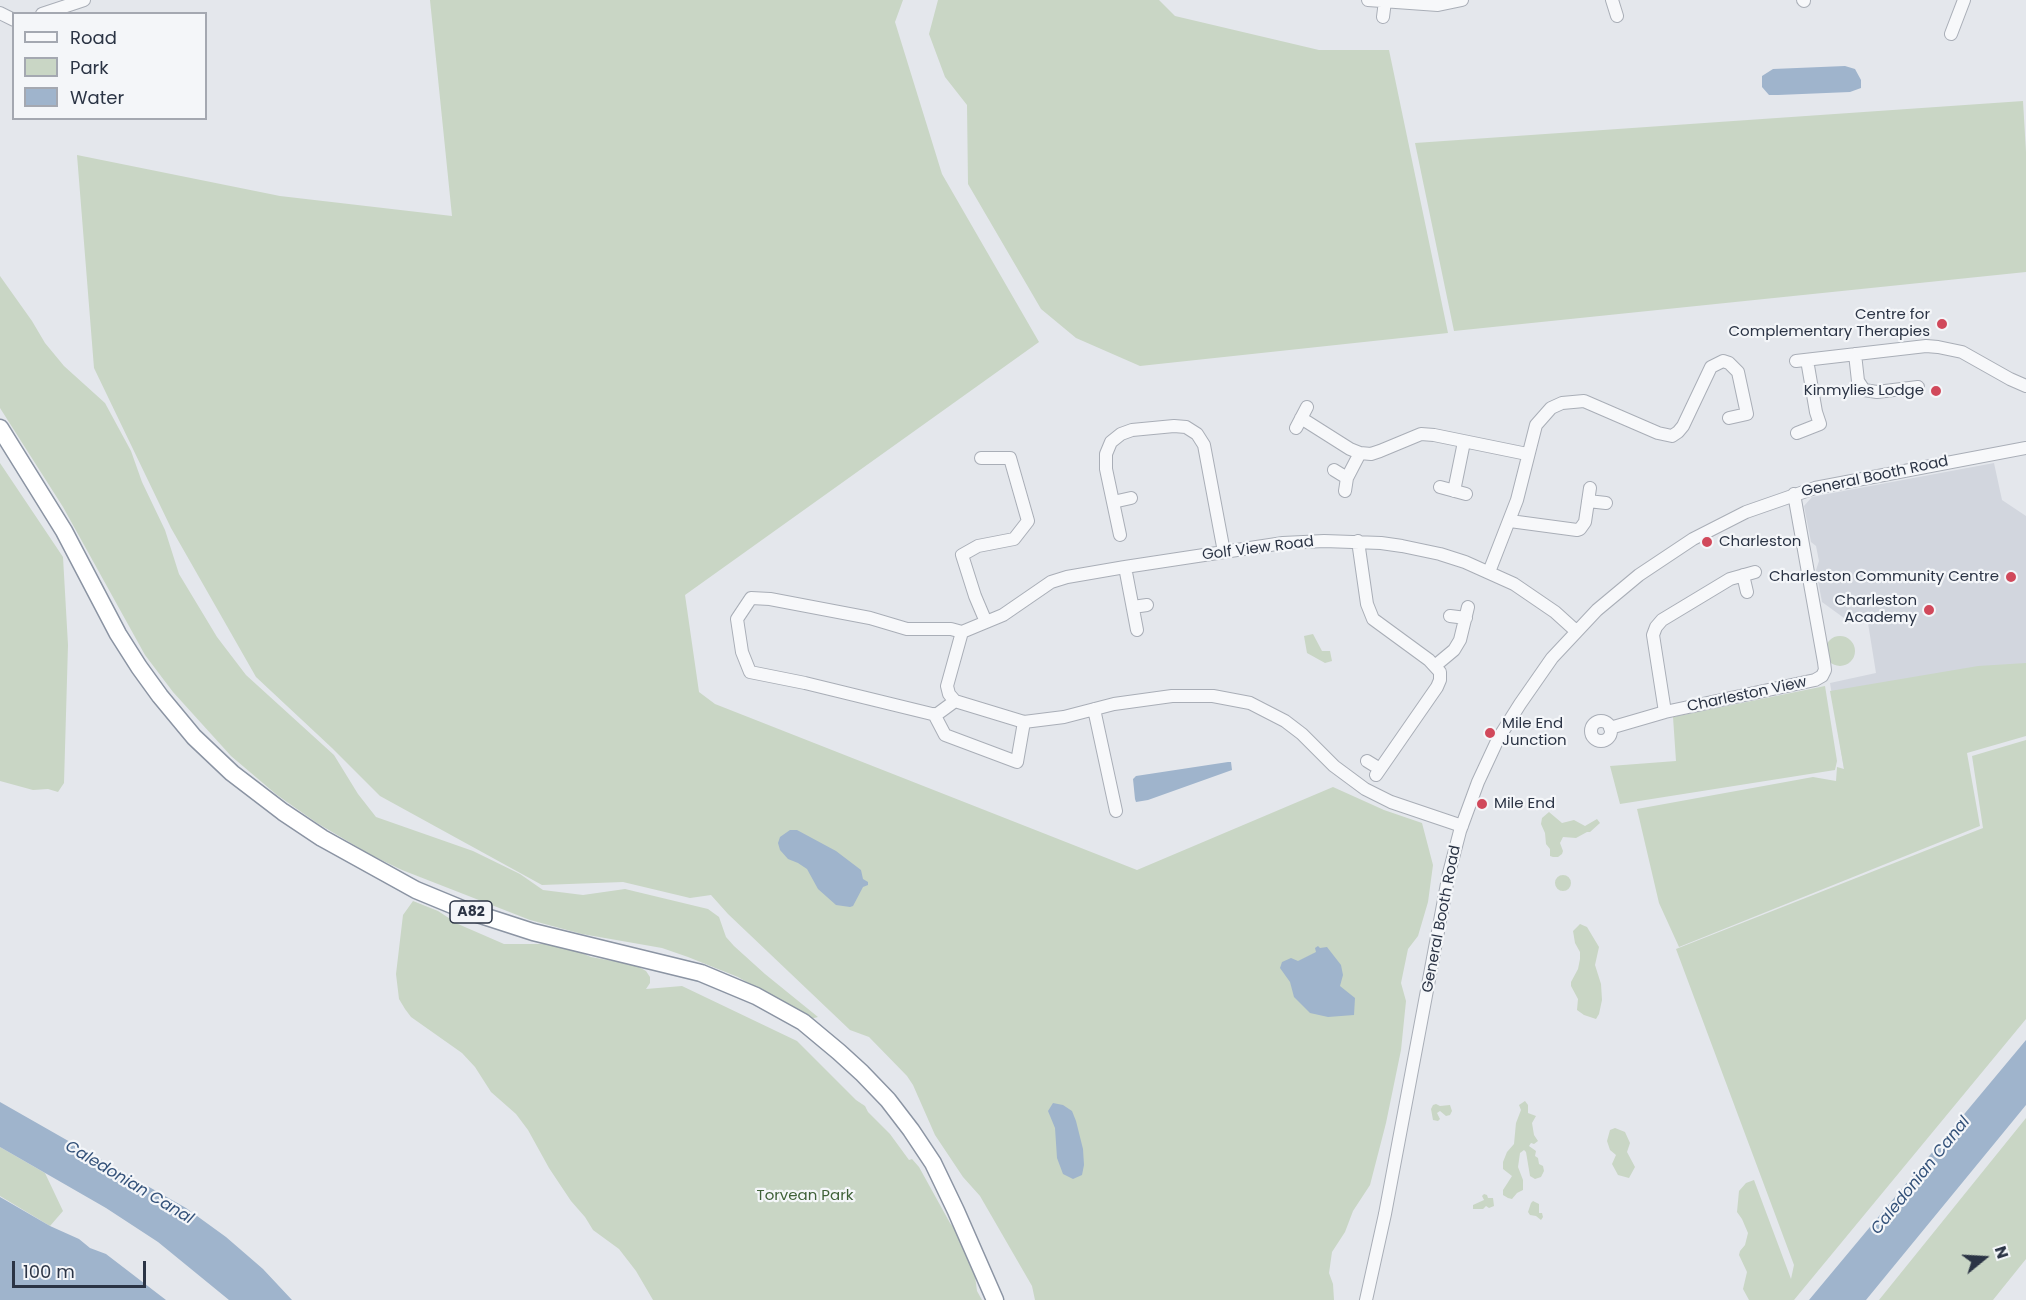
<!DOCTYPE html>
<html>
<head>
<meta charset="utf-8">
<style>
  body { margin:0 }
  #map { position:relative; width:2026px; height:1300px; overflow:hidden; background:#e4e7ec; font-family:Poppins,sans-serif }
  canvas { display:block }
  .legend { position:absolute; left:12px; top:12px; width:195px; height:108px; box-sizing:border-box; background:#f4f6f9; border:2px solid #a4a8b1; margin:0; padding:8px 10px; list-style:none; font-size:18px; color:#2b3445 }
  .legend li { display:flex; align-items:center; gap:12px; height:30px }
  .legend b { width:30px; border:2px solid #a4a8b1 }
  .north { position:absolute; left:1954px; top:1228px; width:60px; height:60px; -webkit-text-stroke:4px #f4f6f9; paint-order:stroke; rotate:72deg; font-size:16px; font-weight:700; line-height:24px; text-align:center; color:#2b3445 }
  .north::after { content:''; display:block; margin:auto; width:21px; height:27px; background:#2b3445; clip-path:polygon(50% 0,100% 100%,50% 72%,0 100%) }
  .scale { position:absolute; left:12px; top:1261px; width:134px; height:27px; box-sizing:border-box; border:3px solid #2b3445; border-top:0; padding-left:8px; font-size:18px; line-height:21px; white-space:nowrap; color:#2b3445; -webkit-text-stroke:4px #f4f6f9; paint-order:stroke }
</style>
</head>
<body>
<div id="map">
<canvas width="2026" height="1300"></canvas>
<ul class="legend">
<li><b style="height:8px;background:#f7f8fa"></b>Road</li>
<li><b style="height:16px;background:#c9d6c5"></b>Park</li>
<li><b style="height:16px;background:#9fb4cc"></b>Water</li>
</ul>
<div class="north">N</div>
<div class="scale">100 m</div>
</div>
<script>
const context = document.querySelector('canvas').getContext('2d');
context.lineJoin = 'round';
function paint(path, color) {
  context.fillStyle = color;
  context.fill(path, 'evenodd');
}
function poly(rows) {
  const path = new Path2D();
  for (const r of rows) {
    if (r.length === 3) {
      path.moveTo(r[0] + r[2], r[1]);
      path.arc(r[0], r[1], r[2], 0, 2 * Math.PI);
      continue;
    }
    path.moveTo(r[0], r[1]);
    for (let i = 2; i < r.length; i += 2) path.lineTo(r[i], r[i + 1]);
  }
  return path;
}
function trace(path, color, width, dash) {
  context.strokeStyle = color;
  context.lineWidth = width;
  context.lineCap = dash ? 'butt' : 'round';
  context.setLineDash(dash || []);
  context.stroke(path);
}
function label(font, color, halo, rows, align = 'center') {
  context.font = font + ' Poppins,sans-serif';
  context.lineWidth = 4.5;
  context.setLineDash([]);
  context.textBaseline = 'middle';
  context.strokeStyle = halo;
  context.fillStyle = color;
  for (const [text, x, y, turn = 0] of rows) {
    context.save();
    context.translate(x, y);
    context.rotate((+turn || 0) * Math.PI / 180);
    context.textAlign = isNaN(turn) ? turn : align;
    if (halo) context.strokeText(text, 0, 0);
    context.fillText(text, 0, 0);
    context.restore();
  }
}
paint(poly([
  [1994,463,2002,500,2026,516,2026,721,1844,769,1830,683,1876,673,1868,623,1844,618,1822,602,1816,570,1819,561,1816,546,1811,542,1804,506,1812,497,1822,495]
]), '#d2d6de');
paint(poly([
  [430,0,903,0,895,22,942,174,1039,342,685,595,699,692,715,704,1137,870,1333,787,1384,810,1422,823,1433,865,1428,902,1418,936,1408,949,1401,983,1406,1001,1401,1050,1386,1123,1370,1185,1353,1211,1345,1232,1332,1252,1329,1273,1333,1284,1334,1300,1035,1300,1032,1286,980,1196,963,1177,935,1135,913,1085,907,1076,869,1037,850,1030,728,914,711,895,690,898,623,882,542,885,380,796,332,748,256,677,171,528,94,368,77,155,280,196,452,216],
  [938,0,1159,0,1175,16,1319,50,1389,50,1448,333,1140,366,1076,338,1041,309,968,184,967,105,945,77,929,34],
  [2023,101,2026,152,2026,272,1454,331,1415,143],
  [0,276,32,321,45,343,64,366,105,403,131,451,142,482,165,530,179,574,217,637,246,675,334,755,358,794,376,817,473,851,520,874,543,890,583,895,625,889,708,909,719,917,726,937,734,946,765,974,818,1017,810,1019,738,977,688,957,662,948,582,934,530,920,402,870,371,855,317,823,277,795,231,756,173,692,145,655,63,507,0,408],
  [0,463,63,557,68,645,64,783,58,792,48,789,33,790,0,781],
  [1313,634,1322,651,1330,651,1332,661,1325,663,1307,653,1304,636],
  [1840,651,15],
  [2026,663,2026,736,1967,753,1980,826,1679,947,1659,903,1637,809,1813,777,1836,781,1837,767,1844,769,1830,691,1978,666],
  [1825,686,1837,761,1835,770,1620,804,1610,766,1676,761,1673,717],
  [2026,740,2026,1019,1794,1300,1749,1300,1743,1289,1747,1272,1739,1255,1740,1251,1745,1245,1748,1233,1742,1219,1737,1212,1739,1191,1746,1183,1754,1180,1791,1279,1794,1265,1676,949,1983,828,1972,756],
  [1549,812,1562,823,1574,820,1585,826,1597,819,1600,823,1590,832,1587,832,1576,838,1563,837,1560,843,1563,851,1562,854,1558,857,1553,857,1550,856,1550,849,1546,844,1545,833,1541,824,1542,818],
  [1563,883,8],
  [413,901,438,911,458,924,504,944,545,944,575,950,591,957,635,965,646,971,650,977,650,983,646,989,682,986,797,1041,856,1100,865,1106,868,1112,890,1134,909,1160,912,1159,919,1167,950,1223,958,1233,974,1269,977,1291,982,1300,653,1300,636,1271,619,1249,593,1230,585,1217,571,1201,549,1168,528,1130,516,1114,491,1092,475,1067,462,1053,411,1017,405,1009,399,999,396,974,403,915],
  [1580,924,1587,927,1599,947,1595,965,1601,984,1602,1000,1599,1014,1596,1019,1584,1015,1577,1010,1578,999,1571,986,1571,982,1578,969,1580,959,1580,952,1575,943,1573,931],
  [1525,1101,1528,1105,1528,1113,1536,1116,1532,1123,1534,1135,1538,1141,1534,1144,1531,1143,1529,1146,1536,1151,1535,1156,1538,1158,1539,1164,1543,1166,1544,1171,1541,1177,1535,1179,1530,1176,1526,1152,1524,1150,1520,1153,1518,1167,1523,1180,1523,1190,1517,1193,1512,1199,1508,1198,1503,1195,1503,1190,1512,1176,1503,1169,1503,1162,1507,1152,1514,1144,1516,1123,1521,1110,1519,1105],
  [1436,1104,1440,1106,1450,1105,1452,1111,1450,1115,1446,1116,1440,1111,1437,1113,1440,1119,1438,1121,1433,1120,1431,1109,1433,1105],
  [2026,1118,2026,1259,1993,1300,1879,1300],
  [1615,1128,1625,1132,1630,1143,1627,1152,1635,1167,1629,1178,1618,1175,1612,1164,1616,1155,1610,1150,1607,1141,1610,1130],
  [0,1147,45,1173,63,1211,50,1226,0,1196],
  [1484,1194,1487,1195,1488,1198,1493,1198,1494,1206,1489,1208,1486,1206,1483,1209,1473,1209,1473,1205,1484,1200,1482,1196],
  [1533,1201,1539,1204,1539,1213,1542,1213,1543,1217,1541,1220,1536,1216,1530,1215,1528,1212,1531,1203]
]), '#c9d6c5');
paint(poly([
  [1845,66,1855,69,1861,80,1861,88,1850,92,1778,95,1769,95,1762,87,1762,76,1773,69],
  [1228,762,1231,762,1232,770,1148,800,1136,802,1135,799,1133,779,1136,776],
  [790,830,797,830,836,851,861,870,863,879,868,882,868,885,863,887,853,906,850,907,836,905,818,889,807,869,798,863,788,859,780,850,778,843,780,837],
  [1318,946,1320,948,1327,947,1341,965,1343,975,1340,986,1355,998,1354,1015,1328,1017,1310,1013,1294,997,1290,982,1280,968,1282,962,1291,958,1298,961,1316,952,1315,948],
  [2026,1040,2026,1105,1866,1300,1809,1300],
  [0,1102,186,1208,226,1237,263,1269,292,1300,229,1300,158,1242,106,1208,0,1147],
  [1053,1103,1063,1105,1072,1111,1076,1121,1083,1149,1084,1165,1082,1175,1073,1179,1063,1174,1057,1158,1055,1128,1048,1111],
  [0,1197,50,1226,79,1239,90,1248,106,1254,166,1300,0,1300]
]), '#9fb4cc');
const minor = poly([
  [1368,0,1438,5,1462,0],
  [1612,0,1617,16],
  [1803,0,1804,1],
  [0,13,14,20],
  [42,14,84,0],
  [1383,17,1385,1],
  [1951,34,1964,0],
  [1855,354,1858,381,1864,390,1877,392,1918,387],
  [1796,361,1926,346,1938,347,1962,352,2010,379,2026,386],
  [1301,418,1350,449,1360,453,1371,454,1380,451,1421,434,1434,435,1527,454],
  [1296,428,1307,407],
  [1797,433,1820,424,1816,412,1807,360],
  [981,458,1010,458,1028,521,1014,539,978,546,962,555,975,596,986,622],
  [1334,470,1347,478,1360,453],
  [1440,487,1466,494],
  [1345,491,1347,478],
  [1454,491,1464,442],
  [1588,501,1606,503],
  [1113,502,1131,498],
  [1510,521,1577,530,1580,529,1585,522,1590,488],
  [1120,535,1106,469,1106,454,1111,442,1121,434,1132,430,1174,426,1186,427,1197,434,1204,445,1224,552],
  [1358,541,1367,604,1373,619,1429,660,1440,672,1440,680,1437,687,1376,775],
  [1125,567,1067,577,1051,582,1003,615,962,632,947,686,949,694,955,701,1024,722,1064,717,1114,704,1172,696,1213,696,1250,703,1285,721,1302,734,1334,766,1365,789,1391,802,1462,826],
  [1489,572,1517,500,1536,425,1551,408,1562,403,1584,401,1658,433,1672,436,1678,432,1683,426,1711,367,1723,361,1729,363,1738,372,1747,414,1729,418],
  [1743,575,1747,592],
  [1133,607,1147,605],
  [1450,616,1466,618],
  [1137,630,1125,567,1283,543,1324,541,1381,543,1402,546,1440,554,1465,562,1514,584,1555,612,1576,631],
  [1436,665,1454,650,1460,640,1468,607],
  [955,701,936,715,805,683,750,672,742,652,737,619,751,598,770,599,870,618,907,629,951,629,962,632],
  [1094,709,1116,811],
  [1665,712,1653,635,1656,627,1662,620,1730,579,1755,572],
  [934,714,945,735,1017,762,1024,722],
  [1601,731,10],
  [1610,728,1665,712,1815,680,1822,676,1825,670,1824,662,1794,494],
  [1367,761,1380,769],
  [1366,1300,1385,1214,1449,873,1460,831,1478,782,1498,739,1520,704,1552,658,1597,610,1639,575,1693,539,1746,512,1815,488,2026,448]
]);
const highway = poly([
  [0,428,64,531,118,634,139,667,160,696,194,737,232,773,283,812,322,838,416,890,462,909,533,932,701,973,756,996,803,1022,839,1052,862,1073,888,1100,911,1130,933,1163,956,1211,995,1300]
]);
trace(minor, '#a9aeb7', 14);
trace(highway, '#8b94a3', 19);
trace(minor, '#f7f8fa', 12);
trace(highway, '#fff', 16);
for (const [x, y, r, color] of [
  [1942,324,6,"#d1495b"],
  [1936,391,6,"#d1495b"],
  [1707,542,6,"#d1495b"],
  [2011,577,6,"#d1495b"],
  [1929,610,6,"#d1495b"],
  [1490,733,6,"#d1495b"],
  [1482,804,6,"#d1495b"]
]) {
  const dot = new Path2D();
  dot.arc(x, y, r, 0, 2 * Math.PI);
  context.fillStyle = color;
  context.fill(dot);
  trace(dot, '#f4f6f9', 2);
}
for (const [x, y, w] of [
  [471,912,42]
]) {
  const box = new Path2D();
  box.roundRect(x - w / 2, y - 11, w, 22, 4.5);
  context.fillStyle = '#f4f6f9';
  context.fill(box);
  trace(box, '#2b3445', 1.5);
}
label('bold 14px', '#2b3445', null, [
  ["A82",471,912]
]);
label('15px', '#2b3445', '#f4f6f9', [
  ["Centre for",1930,315],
  ["Complementary Therapies",1930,332],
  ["Kinmylies Lodge",1924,391],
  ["Charleston",1719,542,"left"],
  ["Charleston Community Centre",1999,577],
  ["Charleston",1917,601],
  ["Academy",1917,618],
  ["Mile End",1502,724,"left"],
  ["Junction",1502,741,"left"],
  ["Mile End",1494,804,"left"]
], 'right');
label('15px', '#2b3445', '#f4f6f9', [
  ["General Booth Road",1875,477,-12],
  ["Golf View Road",1258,549,-7],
  ["Charleston View",1747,695,-12],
  ["General Booth Road",1442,919,-79]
]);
label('15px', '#3f6138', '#f4f6f9', [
  ["Torvean Park",805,1196]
]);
label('italic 16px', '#34527a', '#f4f6f9', [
  ["Caledonian Canal",1921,1176,-51],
  ["Caledonian Canal",129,1183,31]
]);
</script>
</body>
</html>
